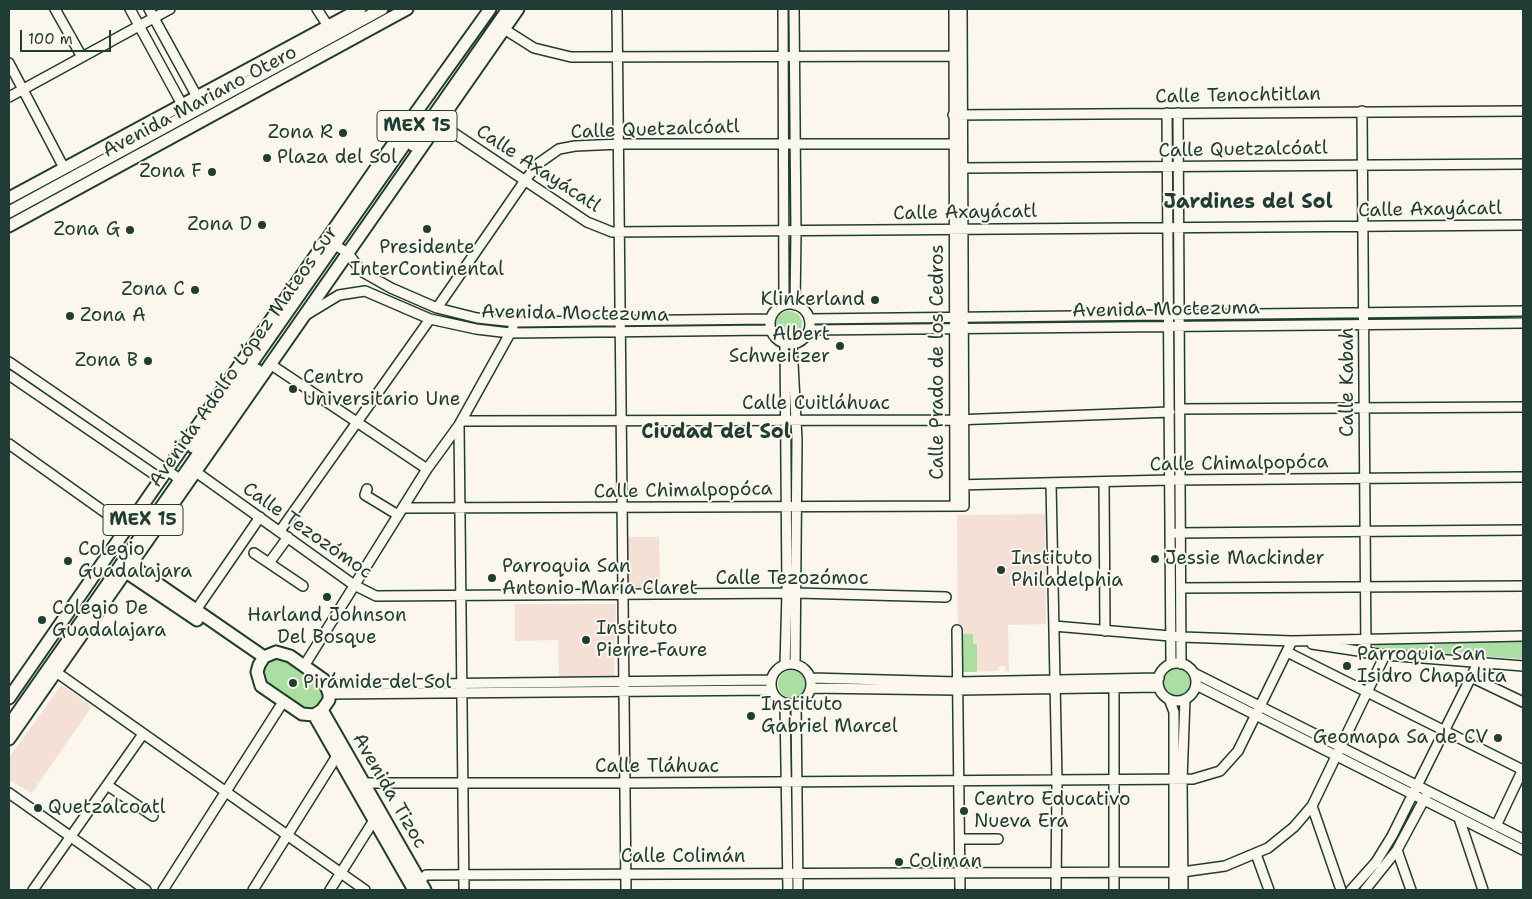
<!DOCTYPE html>
<html>
<head>
<meta charset="utf-8">
<style>
  body { margin:0 }
  #map { position:relative; width:1532px; height:899px; overflow:hidden; background:#fbf7ec; font-family:"Shantell Sans",sans-serif }
  canvas { display:block }
  .frame { position:absolute; inset:0; border:10px solid #1f3d34; pointer-events:none }
  .scale { position:absolute; left:20px; top:30px; width:91px; height:22px; box-sizing:border-box; border:2px solid #1f3d34; border-top:0; padding-left:6px; font-size:15px; line-height:18px; white-space:nowrap; color:#1f3d34; -webkit-text-stroke:4px #fbf7ec; paint-order:stroke }
</style>
</head>
<body>
<div id="map">
<canvas width="1532" height="899"></canvas>
<div class="frame"></div>
<div class="scale">100 m</div>
</div>
<script>
const context = document.querySelector('canvas').getContext('2d');
context.lineJoin = 'round';
function paint(path, color) {
  context.fillStyle = color;
  context.fill(path, 'evenodd');
}
function poly(rows) {
  const path = new Path2D();
  for (const r of rows) {
    if (r.length === 3) {
      path.moveTo(r[0] + r[2], r[1]);
      path.arc(r[0], r[1], r[2], 0, 2 * Math.PI);
      continue;
    }
    path.moveTo(r[0], r[1]);
    for (let i = 2; i < r.length; i += 2) path.lineTo(r[i], r[i + 1]);
  }
  return path;
}
function trace(path, color, width, dash) {
  context.strokeStyle = color;
  context.lineWidth = width;
  context.lineCap = dash ? 'butt' : 'round';
  context.setLineDash(dash || []);
  context.stroke(path);
}
function label(font, color, halo, rows, align = 'center') {
  context.font = font + ' "Shantell Sans",sans-serif';
  context.lineWidth = 4;
  context.setLineDash([]);
  context.textBaseline = 'middle';
  context.strokeStyle = halo;
  context.fillStyle = color;
  for (const [text, x, y, turn = 0] of rows) {
    context.save();
    context.translate(x, y);
    context.rotate((+turn || 0) * Math.PI / 180);
    context.textAlign = isNaN(turn) ? turn : align;
    if (halo) context.strokeText(text, 0, 0);
    context.fillText(text, 0, 0);
    context.restore();
  }
}
paint(poly([
  [1045,514,1046,624,1008,625,1009,671,1005,671,1005,666,1000,666,997,671,958,672,957,515],
  [628,537,659,537,660,588,628,588],
  [515,604,616,604,614,677,559,678,558,640,515,641],
  [61,685,92,706,32,793,9,780,9,758]
]), '#f4e0d5');
paint(poly([
  [789,324,13],
  [958,634,973,634,973,644,977,644,977,672,958,672],
  [1523,640,1523,659,1380,649,1373,645,1373,641],
  [277,656,284,658,323,684,325,690,323,704,308,712,265,683,263,668,267,662],
  [1177,682,15],
  [792,684,14]
]), '#aadfa1');
const minor = poly([
  [55,9,82,57],
  [130,9,185,110],
  [149,9,200,102],
  [317,9,328,26],
  [617,9,626,890],
  [783,9,784,305],
  [794,9,796,232,795,305],
  [954,9,955,506],
  [504,29,534,48,571,57,960,56],
  [9,63,64,168],
  [9,97,170,9],
  [1362,111,1366,653],
  [1167,113,1171,664],
  [1178,113,1181,664],
  [953,115,1523,111],
  [439,123,587,222,612,232,1523,225],
  [963,168,1523,164],
  [330,242,348,253,361,271,391,288,437,308,477,318,515,322,770,319],
  [790,324,20],
  [437,308,526,179,539,163,559,149,575,146,620,144,953,144],
  [306,315,339,295,365,291,430,319,476,329,510,333,770,330],
  [809,319,1523,311],
  [809,330,1523,323],
  [792,344,797,440,795,664],
  [9,362,184,482],
  [270,364,427,469],
  [9,375,161,479],
  [1180,409,1523,407],
  [462,421,954,420,1170,412],
  [459,425,464,890],
  [9,444,127,528],
  [196,472,354,585,376,596,797,593,946,597],
  [1104,482,1105,631],
  [1051,483,1057,780,1056,890],
  [955,485,1170,480,1523,477],
  [367,489,365,495,398,515],
  [403,508,964,506,962,9],
  [280,531,430,319],
  [1176,533,1523,530],
  [254,553,303,586],
  [269,563,288,537],
  [1181,588,1523,586],
  [196,610,260,517],
  [1054,626,1182,637,1292,641,1523,636],
  [957,630,960,890],
  [1312,644,1385,655,1523,666],
  [1287,652,1523,770],
  [1177,682,19],
  [791,684,20],
  [785,665,787,593,785,343],
  [304,666,427,469,459,425,513,328],
  [56,672,365,890],
  [1194,673,1523,839],
  [1471,677,1523,702],
  [811,678,957,682,1159,678],
  [1114,683,1114,890],
  [327,685,771,680],
  [1196,685,1523,850],
  [811,688,957,690,1159,687],
  [329,694,771,690],
  [1169,699,1174,712,1174,890],
  [785,704,788,890],
  [796,704,798,890],
  [107,785,153,816],
  [360,786,364,783,625,783,1193,779,1220,771,1238,751,1292,641],
  [9,793,146,890],
  [1312,806,1341,890],
  [1459,818,1483,890],
  [1496,826,1523,769],
  [960,839,998,839],
  [1397,850,1411,890],
  [1256,854,1269,890],
  [417,883,426,875,1182,872,1225,866,1268,848,1294,827,1312,806,1385,655],
  [33,890,143,734],
  [163,890,283,702],
  [253,890,340,751],
  [330,890,376,817],
  [1183,890,1182,780,1185,699],
  [1351,890,1376,862,1392,836,1478,663],
  [1365,890,1397,850,1426,796]
]);
const major = poly([
  [413,145,508,9],
  [9,198,360,9],
  [9,212,382,9],
  [9,226,407,9],
  [193,447,416,128],
  [125,561,264,657],
  [120,568,197,620],
  [276,652,290,656,324,680,329,694,329,700,322,710,314,715,302,714,261,686,257,672,259,665,264,657,276,652],
  [9,698,379,164,490,9],
  [322,710,425,890],
  [314,715,414,890],
  [9,725,257,370],
  [9,739,518,9]
]);
trace(minor, '#1f3d34', 12);
trace(major, '#1f3d34', 15);
trace(minor, '#fbf7ec', 9);
trace(major, '#fbf7ec', 11);
for (const [x, y, r, color] of [
  [343,133,5,"#1f3d34"],
  [267,158,5,"#1f3d34"],
  [212,172,5,"#1f3d34"],
  [262,225,5,"#1f3d34"],
  [427,229,5,"#1f3d34"],
  [130,230,5,"#1f3d34"],
  [195,290,5,"#1f3d34"],
  [875,300,5,"#1f3d34"],
  [70,316,5,"#1f3d34"],
  [840,346,5,"#1f3d34"],
  [148,361,5,"#1f3d34"],
  [293,389,5,"#1f3d34"],
  [1155,559,5,"#1f3d34"],
  [68,561,5,"#1f3d34"],
  [1001,570,5,"#1f3d34"],
  [492,578,5,"#1f3d34"],
  [327,597,5,"#1f3d34"],
  [42,620,5,"#1f3d34"],
  [586,640,5,"#1f3d34"],
  [1347,666,5,"#1f3d34"],
  [293,683,5,"#1f3d34"],
  [751,716,5,"#1f3d34"],
  [1498,738,5,"#1f3d34"],
  [38,808,5,"#1f3d34"],
  [964,811,5,"#1f3d34"],
  [899,862,5,"#1f3d34"]
]) {
  const dot = new Path2D();
  dot.arc(x, y, r, 0, 2 * Math.PI);
  context.fillStyle = color;
  context.fill(dot);
  trace(dot, '#fbf7ec', 2);
}
for (const [x, y, w] of [
  [417,126,80],
  [143,520,80]
]) {
  const box = new Path2D();
  box.roundRect(x - w / 2, y - 15.5, w, 31, 4);
  context.fillStyle = '#fbf7ec';
  context.fill(box);
  trace(box, '#1f3d34', 1);
}
label('bold 18px', '#1f3d34', null, [
  ["MEX 15",417,126],
  ["MEX 15",143,520]
]);
label('19px', '#1f3d34', '#fbf7ec', [
  ["Calle Tenochtitlan",1238,96,-1],
  ["Avenida Mariano Otero",200,102,-28],
  ["Calle Quetzalcóatl",655,130,-2],
  ["Calle Quetzalcóatl",1243,150,-1],
  ["Calle Axayácatl",538,169,33],
  ["Calle Axayácatl",1430,210,-1],
  ["Calle Axayácatl",965,213,-1],
  ["Avenida Moctezuma",1166,310,-1],
  ["Avenida Moctezuma",575,314,1],
  ["Avenida Adolfo López Mateos Sur",244,357,-55],
  ["Calle Prado de los Cedros",938,362,-90],
  ["Calle Kabah",1348,382,-90],
  ["Calle Cuitláhuac",816,404],
  ["Calle Chimalpopóca",1239,464,-1],
  ["Calle Chimalpopóca",683,491,-1],
  ["Calle Tezozómoc",307,531,35],
  ["Calle Tezozómoc",792,579],
  ["Calle Tláhuac",657,767],
  ["Avenida Tizoc",389,791,60],
  ["Calle Colimán",683,857]
]);
label('19px', '#1f3d34', '#fbf7ec', [
  ["Zona R",333,133,"right"],
  ["Plaza del Sol",277,158],
  ["Zona F",202,172,"right"],
  ["Zona D",252,225,"right"],
  ["Zona G",120,230,"right"],
  ["Presidente",427,248,"center"],
  ["InterContinental",427,270,"center"],
  ["Zona C",185,290,"right"],
  ["Klinkerland",865,300,"right"],
  ["Zona A",80,316],
  ["Albert",830,335,"right"],
  ["Schweitzer",830,357,"right"],
  ["Zona B",138,361,"right"],
  ["Centro",303,378],
  ["Universitario Une",303,400],
  ["Colegio",78,550],
  ["Guadalajara",78,572],
  ["Instituto",1011,559],
  ["Philadelphia",1011,581],
  ["Jessie Mackinder",1165,559],
  ["Parroquia San",502,567],
  ["Antonio María Claret",502,589],
  ["Colegio De",52,609],
  ["Guadalajara",52,631],
  ["Harland Johnson",327,616,"center"],
  ["Del Bosque",327,638,"center"],
  ["Instituto",596,629],
  ["Pierre-Faure",596,651],
  ["Parroquia San",1357,655],
  ["Isidro Chapalita",1357,677],
  ["Pirámide del Sol",303,683],
  ["Instituto",761,705],
  ["Gabriel Marcel",761,727],
  ["Geomapa Sa de CV",1488,738,"right"],
  ["Centro Educativo",974,800],
  ["Nueva Era",974,822],
  ["Quetzalcoatl",48,808],
  ["Coliman",909,862]
], 'left');
label('bold 20px', '#1f3d34', '#fbf7ec', [
  ["Jardines del Sol",1248,203],
  ["Ciudad del Sol",716,433]
]);
</script>
</body>
</html>
